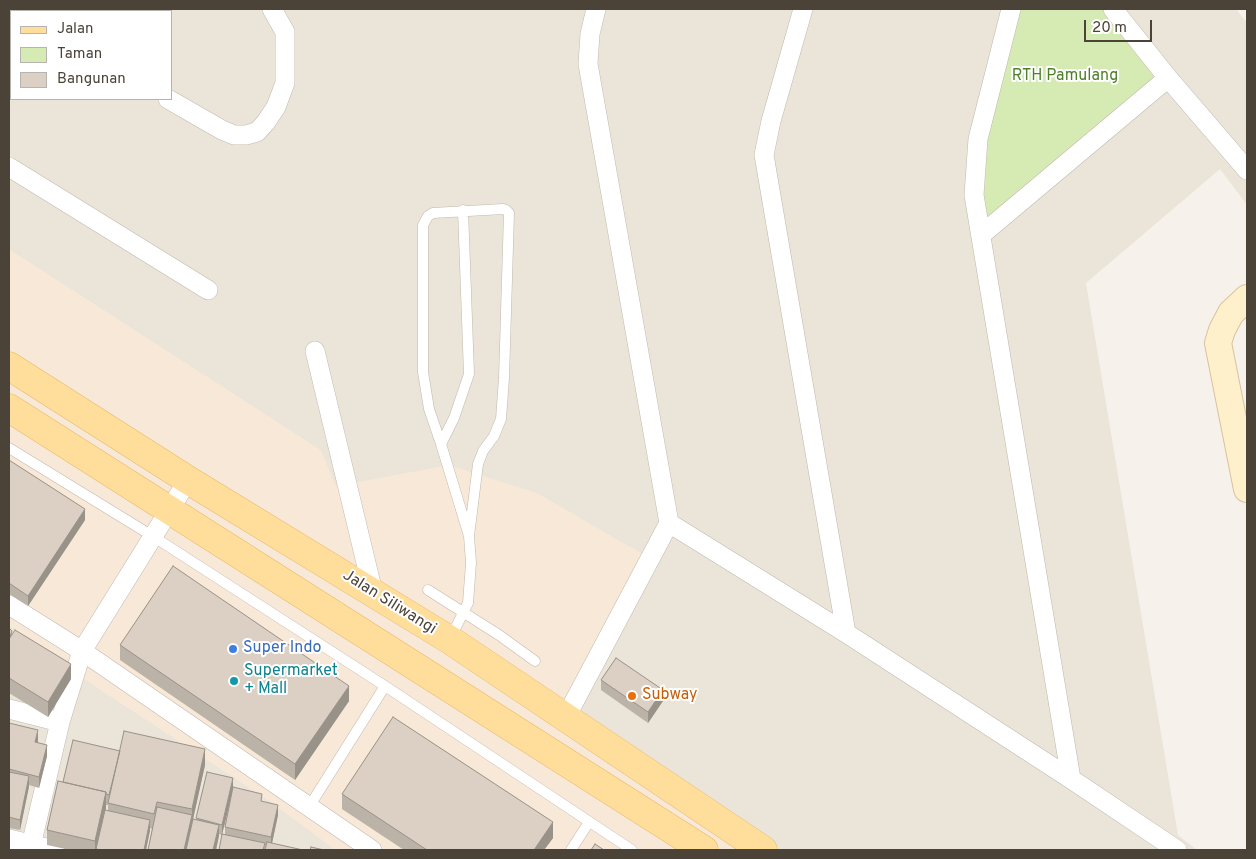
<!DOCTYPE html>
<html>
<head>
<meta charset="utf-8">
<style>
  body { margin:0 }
  #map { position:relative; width:1256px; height:859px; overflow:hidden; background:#f6f2eb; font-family:Overpass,sans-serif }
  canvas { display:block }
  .frame { position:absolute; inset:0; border:10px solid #4b4238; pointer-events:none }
  .legend { position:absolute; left:10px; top:10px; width:162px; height:90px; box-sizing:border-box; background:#fff; border:1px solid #b7b3af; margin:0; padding:6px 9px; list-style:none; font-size:15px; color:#4b4238 }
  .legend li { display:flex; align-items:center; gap:10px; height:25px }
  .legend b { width:25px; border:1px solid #b7b3af }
  .scale { position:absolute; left:1084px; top:20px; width:68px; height:22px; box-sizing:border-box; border:2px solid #4b4238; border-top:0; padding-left:6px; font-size:15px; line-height:18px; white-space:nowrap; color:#4b4238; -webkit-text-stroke:4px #fff; paint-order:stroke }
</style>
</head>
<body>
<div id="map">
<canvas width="1256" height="859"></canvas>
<div class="frame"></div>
<ul class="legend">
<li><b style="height:6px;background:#ffdd9b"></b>Jalan</li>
<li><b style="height:14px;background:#d5ebb3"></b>Taman</li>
<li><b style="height:14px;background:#dbd0c3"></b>Bangunan</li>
</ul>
<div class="scale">20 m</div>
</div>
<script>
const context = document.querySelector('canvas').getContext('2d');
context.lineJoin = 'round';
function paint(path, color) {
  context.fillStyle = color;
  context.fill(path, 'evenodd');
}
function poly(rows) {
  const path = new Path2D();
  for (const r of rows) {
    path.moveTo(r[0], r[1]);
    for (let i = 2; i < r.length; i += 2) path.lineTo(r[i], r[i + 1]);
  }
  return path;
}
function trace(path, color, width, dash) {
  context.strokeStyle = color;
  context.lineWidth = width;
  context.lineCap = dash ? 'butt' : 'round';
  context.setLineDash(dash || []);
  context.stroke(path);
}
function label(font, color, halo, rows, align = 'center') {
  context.font = font + ' Overpass,sans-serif';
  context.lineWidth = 4;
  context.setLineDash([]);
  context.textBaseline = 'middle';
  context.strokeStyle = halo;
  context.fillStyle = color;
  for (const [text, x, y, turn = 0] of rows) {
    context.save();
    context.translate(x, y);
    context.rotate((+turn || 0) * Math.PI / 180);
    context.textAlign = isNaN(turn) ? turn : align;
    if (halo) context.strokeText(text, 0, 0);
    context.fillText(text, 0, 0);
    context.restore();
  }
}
paint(poly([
  [9,9,1236,9,1247,23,1247,205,1220,169,1086,283,1178,835,1197,850,9,850],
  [11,11,171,11,171,99,11,99]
]), '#eae4d9');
paint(poly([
  [9,249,321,450,336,486,449,465,537,493,648,557,561,712,772,850,335,850,272,803,64,666,9,626]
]), '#f7e8d7');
paint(poly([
  [1013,9,1113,9,1168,78,981,235,974,173]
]), '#d5ebb3');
const lane = poly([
  [441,444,454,418,469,374,463,210],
  [9,448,154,537,385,686,632,850],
  [428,590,499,635,535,661],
  [450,639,468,603,471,563,469,536,441,444,429,409,423,372,423,225,428,216,433,213,503,209,506,210,509,213,504,378,501,419,494,436,483,451,478,464,469,536],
  [309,807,385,686],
  [571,850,589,822]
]);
const street = poly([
  [23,9,26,11],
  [803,9,771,121,764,155,846,633],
  [1011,9,978,139,974,195,1071,779],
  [1113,9,1168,78,1247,170],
  [95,11,97,9],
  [168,99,222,130,234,135,246,135,257,132,266,122,276,107,285,83,285,32,272,9],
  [9,167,208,290],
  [981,235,1168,78],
  [315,351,373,592],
  [669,523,846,633,1071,779,1177,850],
  [9,605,82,651,372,850],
  [9,709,60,722],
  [566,717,669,523,588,64,590,34,596,9],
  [9,839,55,850],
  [30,850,60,722,82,651,188,480]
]);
const secondary = poly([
  [1247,298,1231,313,1222,330,1218,343,1247,489]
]);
const primary = poly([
  [9,366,188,480,450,640,763,850],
  [9,408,704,850]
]);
trace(lane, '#c2b9ad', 11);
trace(street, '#c2b9ad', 20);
trace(secondary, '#d7c39a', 28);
trace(primary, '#e8ba67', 29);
trace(lane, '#fff', 10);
trace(street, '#fff', 19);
trace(secondary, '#fff0cc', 26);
trace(primary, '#ffdd9b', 28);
paint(poly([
  [9,460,85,520,28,606,9,594],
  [9,628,12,634,71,679,48,717,9,693],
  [120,645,349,701,295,780,120,660],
  [601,680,663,701,648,723,601,690],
  [9,723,38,741,38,743,47,756,39,788,29,785,20,830,9,828],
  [120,751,205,765,192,823,196,820,196,818,233,788,262,801,278,815,272,843,266,847,265,846,265,850,219,834,216,850,148,850,152,829,150,828,146,850,70,850,47,845,47,830,63,782],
  [231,798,225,827,225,834,222,834],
  [106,805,108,805,108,811,106,810],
  [342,794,553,838,544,850,404,850,342,809]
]), '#bcb3a8');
paint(poly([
  [85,509,85,520,28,606,28,596],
  [71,664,71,679,48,717,48,702],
  [349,686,349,701,295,780,295,764],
  [663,690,663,701,648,723,648,712],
  [38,730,38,741,35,753,35,742],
  [47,745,47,756,39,788,39,777],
  [205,749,205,765,192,824,192,809],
  [29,776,29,787,20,830,20,820],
  [233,778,233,789,222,835,222,825],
  [106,792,106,808,97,849,95,850,95,841],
  [278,805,278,815,271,848,271,837],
  [192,815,192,825,186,850,184,850],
  [150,820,150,831,146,850,144,850],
  [553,822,553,838,544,850,534,850],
  [219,825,219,836,216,850,213,850]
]), '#999288');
const building = poly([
  [9,460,85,509,28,596,9,583,9,460],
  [173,566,349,686,295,764,120,645,173,566],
  [9,628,12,631,9,639,9,628],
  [15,630,71,664,48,702,9,678,9,639,15,630],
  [616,658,663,690,648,712,601,680,616,658],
  [393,717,553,822,534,850,427,850,342,794,393,717],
  [9,723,38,730,35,742,47,745,39,777,9,769,9,723],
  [124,731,205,749,192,809,157,802,154,814,108,803,124,731],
  [73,740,120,751,109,795,106,794,106,792,63,782,73,740],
  [9,772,29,776,20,820,9,817,9,772],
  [207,772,233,778,222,825,196,818,207,772],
  [58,781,106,792,95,841,47,830,58,781],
  [233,787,262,794,261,801,278,805,271,837,225,827,233,787],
  [157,807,192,815,184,850,148,850,157,807],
  [105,810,150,820,144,850,101,850,96,849,105,810],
  [193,819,219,825,213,850,186,850,193,819],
  [222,834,265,843,263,850,219,850,222,834],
  [267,842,303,850,265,850,267,842],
  [595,844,604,850,591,850,595,844],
  [311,847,324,850,310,850,311,847]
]);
paint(building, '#dbd0c3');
trace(building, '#999288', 1);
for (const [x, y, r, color] of [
  [233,649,5,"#3f7fe0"],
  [234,681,5,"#0f9aa8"],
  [632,696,5,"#e8710a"]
]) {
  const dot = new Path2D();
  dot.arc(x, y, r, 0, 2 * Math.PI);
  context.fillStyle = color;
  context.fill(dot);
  trace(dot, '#fff', 2);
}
label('16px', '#4e8028', '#fff', [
  ["RTH Pamulang",1065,77]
]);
label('16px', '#4b4238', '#fff', [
  ["Jalan Siliwangi",389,603,32]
]);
label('16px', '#366cbe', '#fff', [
  ["Super Indo",243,649]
], 'left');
label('16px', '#0d838f', '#fff', [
  ["Supermarket",244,672],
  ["+ Mall",244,690]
], 'left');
label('16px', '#c56008', '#fff', [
  ["Subway",642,696]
], 'left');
</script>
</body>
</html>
